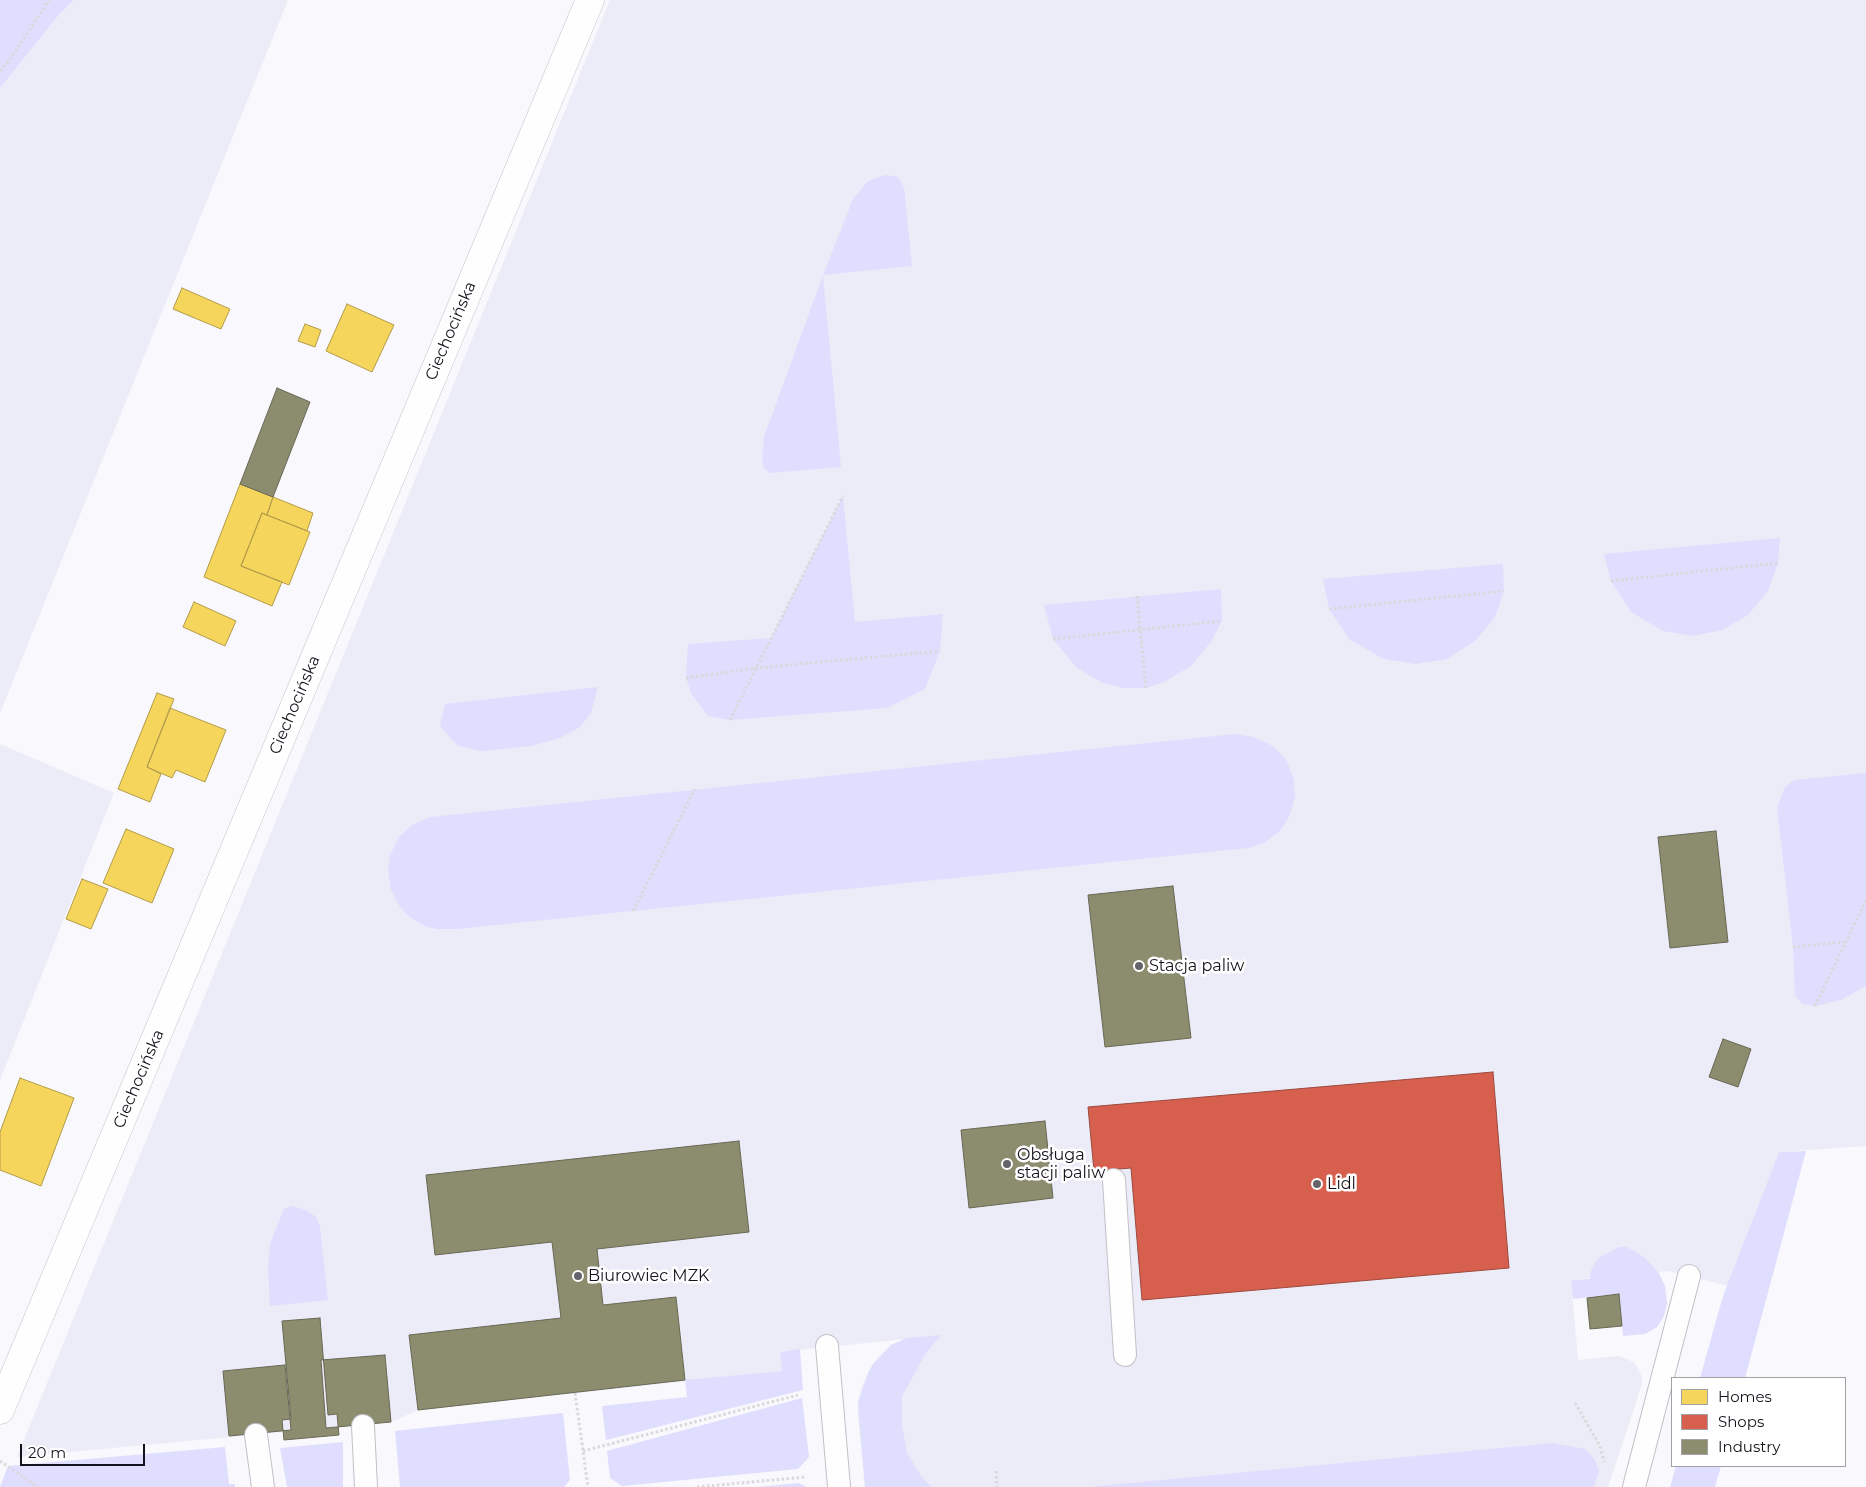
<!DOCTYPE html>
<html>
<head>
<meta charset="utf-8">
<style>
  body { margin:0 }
  #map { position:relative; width:1866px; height:1487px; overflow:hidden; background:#f8f8fd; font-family:Montserrat,sans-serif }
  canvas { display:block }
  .legend { position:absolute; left:1671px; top:1377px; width:175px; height:90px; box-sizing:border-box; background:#fff; border:1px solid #a1a1a4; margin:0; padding:6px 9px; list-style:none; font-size:15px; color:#14131b }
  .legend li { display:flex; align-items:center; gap:10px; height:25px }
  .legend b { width:25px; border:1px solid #a1a1a4 }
  .scale { position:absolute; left:20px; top:1444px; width:125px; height:22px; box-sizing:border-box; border:2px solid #14131b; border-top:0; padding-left:6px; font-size:15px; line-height:18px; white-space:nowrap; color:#14131b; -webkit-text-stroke:4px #fff; paint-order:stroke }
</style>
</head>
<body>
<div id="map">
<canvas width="1866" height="1487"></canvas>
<ul class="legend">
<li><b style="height:14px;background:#f6d55c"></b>Homes</li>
<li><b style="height:14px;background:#d6604d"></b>Shops</li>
<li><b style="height:14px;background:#8c8c6e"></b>Industry</li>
</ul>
<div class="scale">20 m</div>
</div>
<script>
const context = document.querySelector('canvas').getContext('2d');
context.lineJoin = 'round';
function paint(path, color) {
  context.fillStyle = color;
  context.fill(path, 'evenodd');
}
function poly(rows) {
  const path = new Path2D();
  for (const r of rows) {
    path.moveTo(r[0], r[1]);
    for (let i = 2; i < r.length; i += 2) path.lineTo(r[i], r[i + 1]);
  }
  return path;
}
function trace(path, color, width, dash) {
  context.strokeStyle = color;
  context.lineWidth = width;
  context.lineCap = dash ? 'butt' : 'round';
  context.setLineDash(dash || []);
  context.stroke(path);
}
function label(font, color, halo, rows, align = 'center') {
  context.font = font + ' Montserrat,sans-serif';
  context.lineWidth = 5;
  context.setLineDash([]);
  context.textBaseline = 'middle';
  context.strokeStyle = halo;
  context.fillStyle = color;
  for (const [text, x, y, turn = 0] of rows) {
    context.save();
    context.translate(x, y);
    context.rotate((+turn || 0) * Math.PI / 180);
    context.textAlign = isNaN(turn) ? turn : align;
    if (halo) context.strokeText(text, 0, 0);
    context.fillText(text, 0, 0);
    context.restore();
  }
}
paint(poly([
  [74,0,288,0,0,713,0,88,58,16],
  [610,0,1866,0,1866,1146,1779,1152,1728,1286,1668,1271,1571,1280,1578,1360,1618,1356,1625,1358,1635,1363,1642,1377,1642,1384,1608,1487,865,1487,858,1418,858,1403,861,1388,873,1364,881,1355,891,1345,905,1339,780,1352,782,1371,418,1410,391,1422,17,1457],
  [0,744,114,793,0,1080]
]), '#ececf8');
paint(poly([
  [0,0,74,0,58,16,0,88],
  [886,175,898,177,904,187,912,266,823,275,841,467,770,473,764,468,762,458,764,437,823,275,853,199,868,181],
  [843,496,855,622,943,614,940,651,925,689,887,708,730,720,708,716,692,695,686,678,688,644,771,638],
  [1780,538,1778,563,1768,591,1748,615,1722,630,1693,636,1663,631,1631,612,1611,581,1604,554],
  [1503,564,1504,591,1495,617,1475,641,1447,659,1415,664,1384,659,1350,640,1329,609,1323,579],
  [1221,589,1222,621,1211,642,1191,666,1164,682,1146,688,1123,688,1103,683,1077,668,1053,639,1044,605],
  [598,687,591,713,580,727,560,738,532,746,482,751,458,746,440,726,445,704],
  [1235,734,1254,737,1273,746,1287,761,1294,780,1295,796,1290,815,1280,831,1264,843,1248,848,457,929,437,929,425,926,408,916,400,907,391,890,388,871,390,855,399,837,412,825,430,817],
  [1866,773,1866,986,1841,1000,1815,1006,1803,1004,1795,996,1793,947,1777,808,1785,787,1794,780],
  [1806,1151,1745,1378,1700,1378,1723,1296,1779,1152],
  [293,1206,306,1210,316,1217,320,1226,328,1300,270,1306,268,1269,270,1244,284,1209],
  [1619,1247,1627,1247,1645,1258,1659,1273,1665,1286,1667,1303,1664,1316,1657,1327,1645,1334,1623,1336,1619,1294,1573,1299,1571,1280,1590,1279,1591,1271,1597,1259],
  [941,1335,926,1353,902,1396,902,1425,907,1453,921,1476,931,1487,865,1487,858,1403,868,1373,873,1364,891,1345,907,1338],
  [800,1349,803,1390,606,1440,602,1406,687,1397,685,1380,782,1371,780,1352],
  [802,1398,809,1457,798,1469,622,1486,610,1478,607,1451],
  [563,1413,570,1480,564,1487,400,1487,395,1431],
  [343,1442,343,1487,287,1487,280,1448],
  [1553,1443,1585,1449,1595,1460,1599,1471,1594,1487,1088,1487],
  [225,1447,229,1484,235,1484,235,1487,0,1487,8,1466],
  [1676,1466,1721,1466,1715,1487,1670,1487],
  [799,1483,807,1487,756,1487]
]), '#dfdefe');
const homes = poly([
  [182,288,230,309,221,329,173,309,182,288],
  [347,304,394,325,372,372,326,351,347,304],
  [305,324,321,330,315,347,298,341,305,324],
  [240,484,273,497,267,515,262,513,241,566,282,582,272,606,204,577,240,484],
  [273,497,313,513,307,531,267,515,273,497],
  [262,513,310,532,289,585,241,566,262,513],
  [194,602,236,621,225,646,183,627,194,602],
  [157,693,174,699,147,767,161,774,150,802,118,789,157,693],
  [170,708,226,730,205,782,176,770,172,778,147,767,170,708],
  [126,829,174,849,152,903,103,883,126,829],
  [82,879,108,889,91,929,66,919,82,879],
  [20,1078,74,1098,41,1186,0,1170,0,1132,20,1078]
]);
paint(homes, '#f6d55c');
trace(homes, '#b29b48', 1);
const shops = poly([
  [1493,1072,1509,1268,1142,1300,1131,1168,1094,1171,1088,1107,1493,1072]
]);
paint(shops, '#d6604d');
trace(shops, '#9c493e', 1);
const industry = poly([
  [277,388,310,402,273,497,240,484,277,388],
  [1716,831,1728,942,1670,948,1658,837,1716,831],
  [1173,886,1191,1038,1105,1047,1088,895,1173,886],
  [1723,1039,1751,1049,1738,1087,1709,1077,1723,1039],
  [1045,1121,1053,1198,969,1208,961,1130,1045,1121],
  [739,1141,749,1232,597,1249,603,1305,676,1297,685,1380,418,1410,409,1335,561,1318,552,1242,435,1255,426,1175,739,1141],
  [1619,1294,1622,1326,1590,1329,1587,1298,1619,1294],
  [320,1318,328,1415,337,1414,339,1435,284,1440,282,1420,291,1419,282,1321,320,1318],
  [385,1355,391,1422,326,1428,321,1360,385,1355],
  [285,1365,291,1430,229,1436,223,1371,285,1365]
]);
paint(industry, '#8c8c6e');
trace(industry, '#686855', 1);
const service = poly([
  [1114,1180,1125,1355],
  [827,1346,839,1487],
  [363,1426,366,1487],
  [256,1435,263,1487],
  [1634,1487,1689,1276]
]);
const minor = poly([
  [0,1410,590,0]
]);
trace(service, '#c0c0c7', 24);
trace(minor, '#c0c0c7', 29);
trace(poly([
  [0,71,12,57,49,0],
  [1611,581,1778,563],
  [1137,596,1146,688],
  [1329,609,1504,591],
  [1053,639,1222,621],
  [686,678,756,668,940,651],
  [730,720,843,496],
  [633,911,695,789],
  [1793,947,1844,942],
  [1815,1006,1866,900],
  [575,1393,588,1487],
  [1575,1403,1600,1446,1604,1462],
  [583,1451,798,1395],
  [0,1461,38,1487],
  [996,1471,997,1487],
  [697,1487,806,1477]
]), '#d9d9db', 3, [2.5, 2.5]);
trace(service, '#fefeff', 22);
trace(minor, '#fefeff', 28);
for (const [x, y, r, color] of [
  [1139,966,5,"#64636a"],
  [1007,1164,5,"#64636a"],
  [1317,1184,5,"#64636a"],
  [578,1276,5,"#64636a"]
]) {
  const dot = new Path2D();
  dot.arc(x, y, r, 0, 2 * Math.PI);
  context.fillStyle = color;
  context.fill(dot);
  trace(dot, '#fff', 2);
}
label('16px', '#14131b', '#fff', [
  ["Ciechocińska",451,331,-67],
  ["Ciechocińska",295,705,-67],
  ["Ciechocińska",139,1079,-67]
]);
label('16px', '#14131b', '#fff', [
  ["Stacja paliw",1149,966],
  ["Obsługa",1017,1155],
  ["stacji paliw",1017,1173],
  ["Lidl",1327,1184],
  ["Biurowiec MZK",588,1276]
], 'left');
</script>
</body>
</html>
